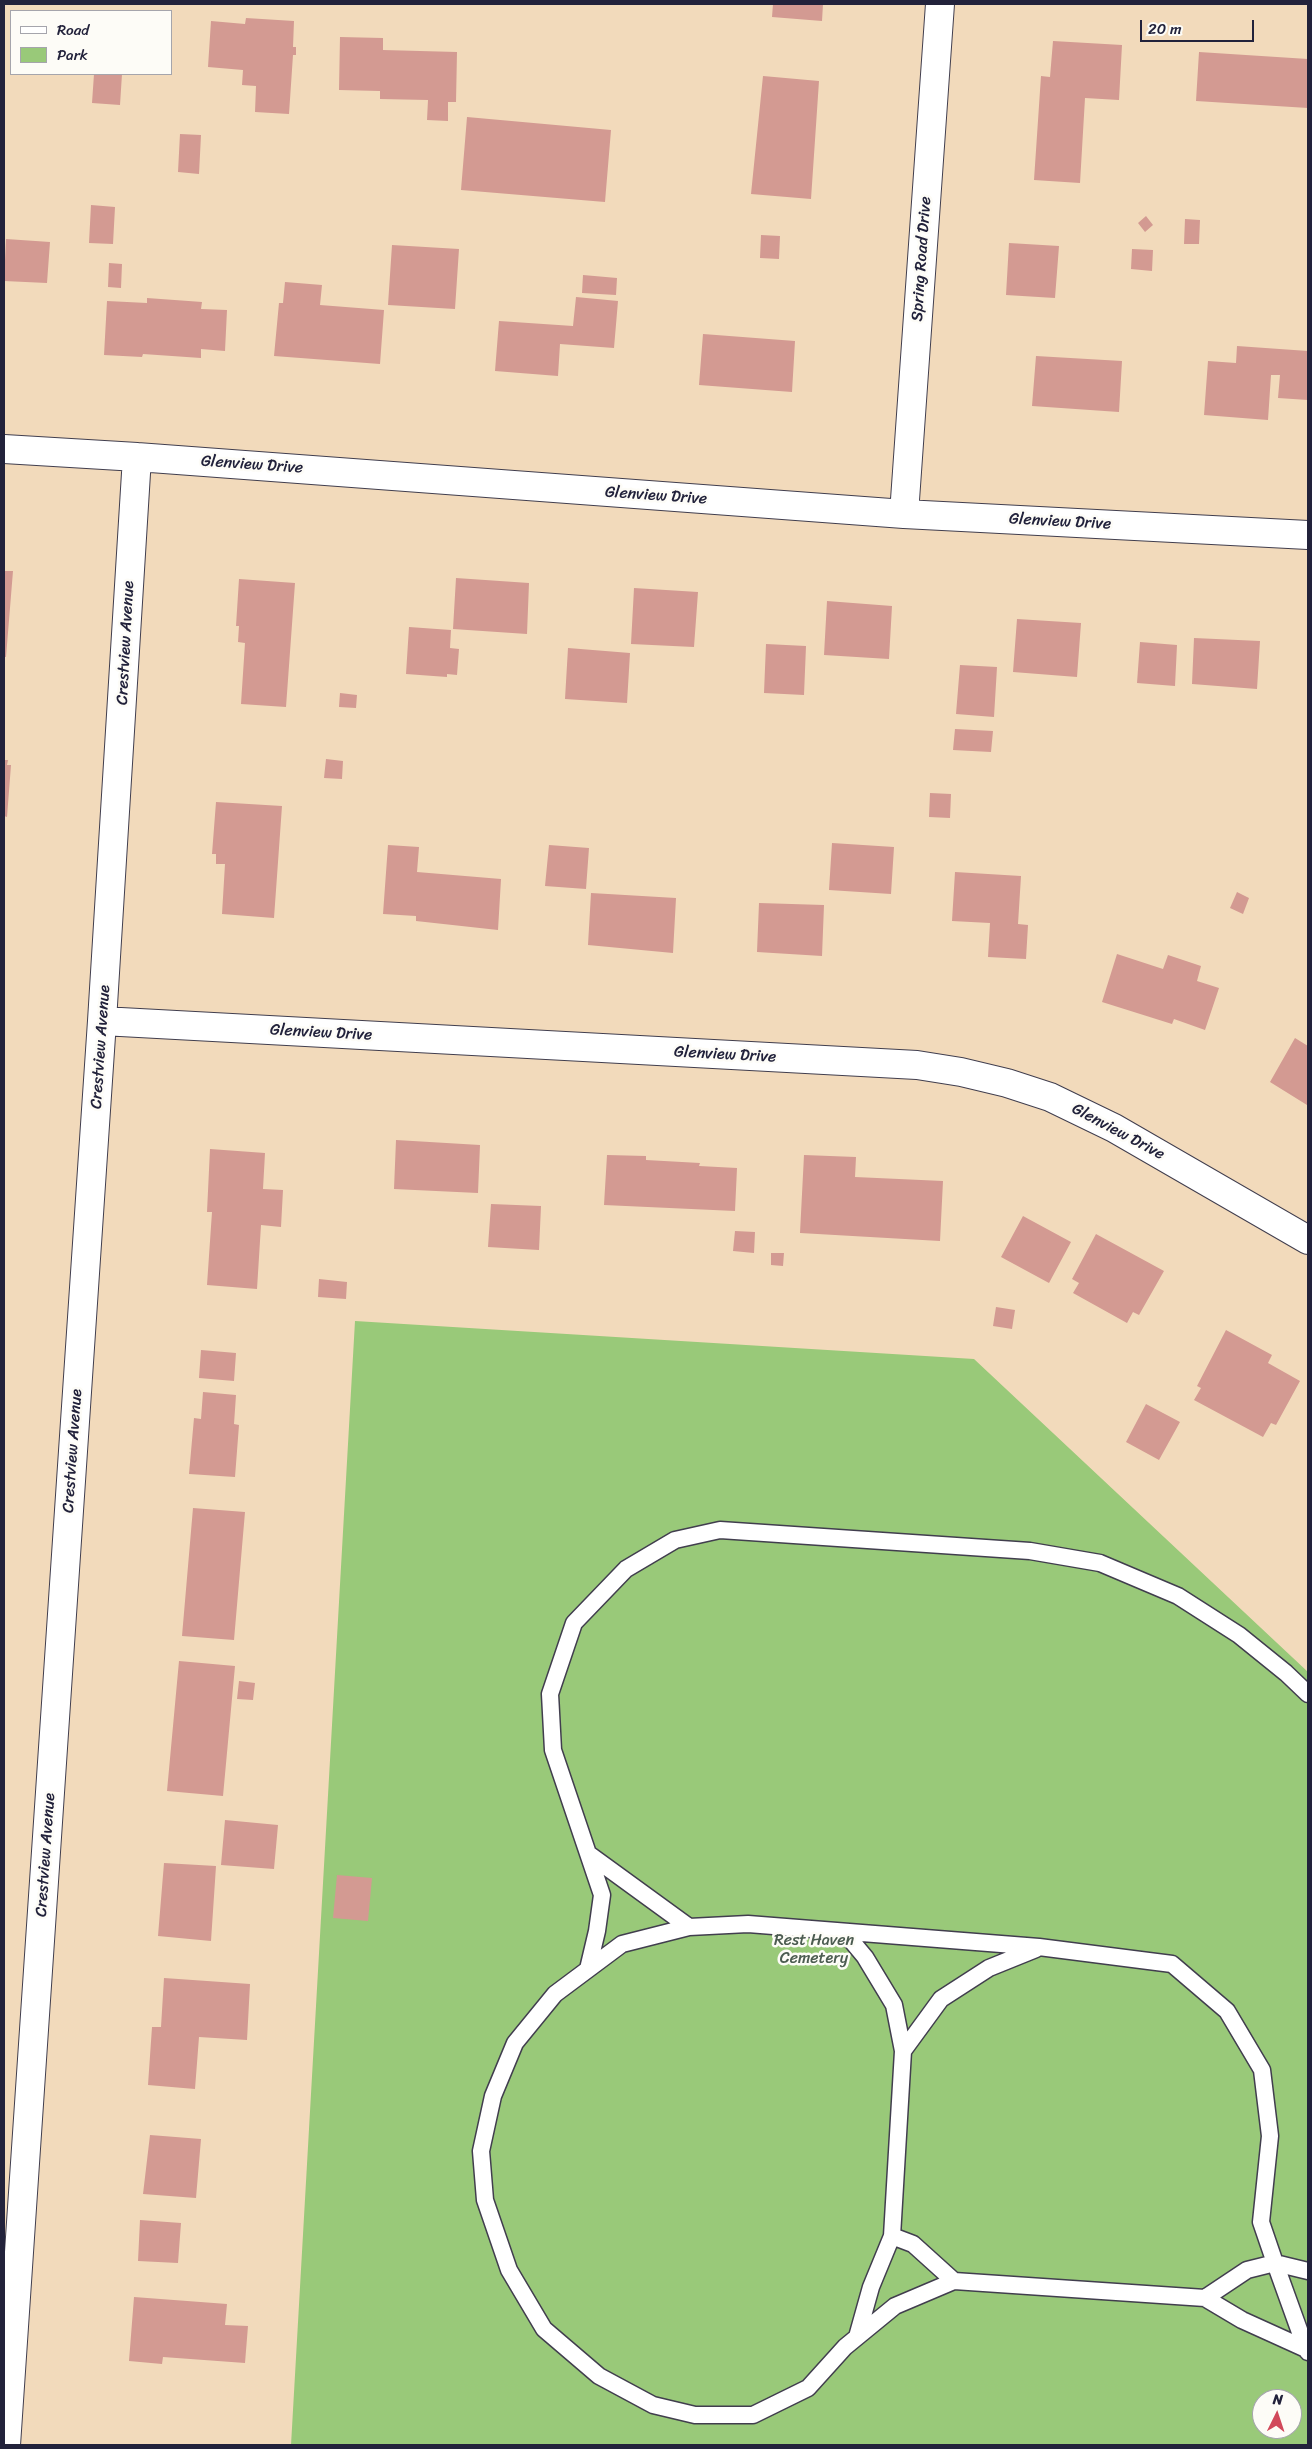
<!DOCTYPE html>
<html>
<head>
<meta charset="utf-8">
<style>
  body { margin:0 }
  #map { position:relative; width:1312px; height:2449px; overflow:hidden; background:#f2dabb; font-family:Sriracha,sans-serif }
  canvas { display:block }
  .frame { position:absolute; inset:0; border:5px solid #22223b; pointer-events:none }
  .legend { position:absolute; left:10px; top:10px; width:162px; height:65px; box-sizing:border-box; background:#fdfcf7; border:1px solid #a5a5ac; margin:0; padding:6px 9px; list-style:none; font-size:15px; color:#22223b }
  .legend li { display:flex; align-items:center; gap:10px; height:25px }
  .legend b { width:25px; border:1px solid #a5a5ac }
  .north { position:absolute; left:1252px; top:2389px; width:50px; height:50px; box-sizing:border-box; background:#fdfcf7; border:1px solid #a5a5ac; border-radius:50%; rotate:4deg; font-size:14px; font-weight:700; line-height:20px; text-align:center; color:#22223b }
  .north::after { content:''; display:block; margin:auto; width:18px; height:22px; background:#d1495b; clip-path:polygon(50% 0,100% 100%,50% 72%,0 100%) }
  .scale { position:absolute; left:1140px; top:20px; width:114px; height:22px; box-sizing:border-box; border:2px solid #22223b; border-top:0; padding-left:6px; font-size:15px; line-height:18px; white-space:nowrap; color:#22223b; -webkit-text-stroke:4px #fdfcf7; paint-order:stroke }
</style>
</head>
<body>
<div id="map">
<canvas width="1312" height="2449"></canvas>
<div class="frame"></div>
<ul class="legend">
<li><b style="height:6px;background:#fff"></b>Road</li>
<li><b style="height:14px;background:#99c979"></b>Park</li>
</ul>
<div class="north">N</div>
<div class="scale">20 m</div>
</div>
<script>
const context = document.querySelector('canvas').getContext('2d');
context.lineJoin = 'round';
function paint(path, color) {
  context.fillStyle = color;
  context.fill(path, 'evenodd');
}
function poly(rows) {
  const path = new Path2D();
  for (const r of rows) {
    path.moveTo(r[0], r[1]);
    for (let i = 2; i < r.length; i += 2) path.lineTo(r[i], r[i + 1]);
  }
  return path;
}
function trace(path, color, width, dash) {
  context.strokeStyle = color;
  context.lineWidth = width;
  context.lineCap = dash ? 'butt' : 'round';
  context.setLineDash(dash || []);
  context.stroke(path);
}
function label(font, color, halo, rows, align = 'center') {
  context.font = font + ' Sriracha,sans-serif';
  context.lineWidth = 5;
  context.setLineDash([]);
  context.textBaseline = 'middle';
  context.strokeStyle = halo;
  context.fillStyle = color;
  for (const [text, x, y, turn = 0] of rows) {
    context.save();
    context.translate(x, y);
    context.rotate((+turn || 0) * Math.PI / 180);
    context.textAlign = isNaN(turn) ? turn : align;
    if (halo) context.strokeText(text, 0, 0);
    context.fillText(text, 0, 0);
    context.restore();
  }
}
paint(poly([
  [355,1321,974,1359,1308,1672,1308,2445,291,2445],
  [1262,2399,1292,2399,1292,2429,1262,2429]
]), '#99c979');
paint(poly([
  [773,4,823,4,822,21,772,17],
  [246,18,294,21,293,47,296,47,296,55,293,55,289,114,255,112,256,86,242,85,243,70,208,67,211,21,245,24],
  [340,37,383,38,383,50,457,52,456,102,448,102,448,121,427,120,428,100,380,99,380,91,339,90],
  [1053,41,1122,45,1119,100,1085,98,1080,183,1034,180,1041,76,1050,77],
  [1199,52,1308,59,1308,108,1196,101],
  [94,74,122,74,120,105,92,103],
  [763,76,819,81,811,199,751,194],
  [467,117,611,130,605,202,461,190],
  [180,134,201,135,199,174,178,172],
  [91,205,115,207,113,244,89,243],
  [1146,216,1153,225,1145,232,1138,223],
  [1185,219,1200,220,1199,244,1184,244],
  [761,235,780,236,779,259,760,258],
  [6,239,50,242,47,283,4,281],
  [1009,243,1059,246,1055,298,1006,295],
  [392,245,459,249,455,309,388,305],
  [1132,249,1153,250,1152,271,1131,269],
  [109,263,122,264,121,288,108,287],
  [583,275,617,278,616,295,582,293],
  [285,282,322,285,320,305,384,310,380,364,274,356,279,303,283,303],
  [576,297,618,301,614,348,560,344,558,376,495,371,499,321,573,326],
  [147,298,202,302,201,309,227,310,225,351,201,349,201,358,143,354,142,357,104,355,107,301,147,303],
  [703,334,795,341,792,392,699,385],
  [1237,346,1308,351,1308,400,1278,398,1280,375,1271,375,1268,420,1204,415,1208,361,1236,363],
  [1036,356,1122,361,1119,412,1032,406],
  [4,571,13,571,6,657,4,657],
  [456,578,529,583,527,634,453,629],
  [239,579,295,583,286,707,241,704,245,643,238,642,239,626,236,626],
  [634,588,698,592,694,647,631,644],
  [827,601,892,606,889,659,824,655],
  [1017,619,1081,623,1077,677,1013,672],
  [409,627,451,630,450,648,459,649,457,675,447,674,447,677,406,674],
  [1194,638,1260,641,1257,689,1192,684],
  [1140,642,1177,645,1175,686,1137,683],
  [766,644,806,646,804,695,764,693],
  [568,648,630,653,627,703,565,699],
  [960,665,997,667,994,717,956,714],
  [340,693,357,695,356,708,339,707],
  [955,729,993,731,991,752,953,750],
  [326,759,343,761,342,779,324,778],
  [4,760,8,760,7,765,11,765,7,817,4,816],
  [930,793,951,794,950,818,929,817],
  [216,802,282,806,274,918,222,914,225,864,216,864,216,854,212,854],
  [832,843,894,847,891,894,829,890],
  [388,845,419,847,417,872,501,879,498,930,416,921,416,916,383,914],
  [549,845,589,848,586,889,545,886],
  [955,872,1021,876,1018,924,1028,925,1026,959,988,957,990,923,952,921],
  [1237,892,1249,898,1243,914,1230,908],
  [591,893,676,898,673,953,588,945],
  [759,903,824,905,822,956,757,952],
  [1117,954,1163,969,1168,955,1201,966,1197,981,1219,988,1205,1030,1174,1019,1172,1024,1102,1002],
  [1295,1038,1308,1046,1307,1105,1270,1082],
  [396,1140,480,1145,478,1193,394,1189],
  [210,1149,265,1153,263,1189,283,1190,281,1227,261,1225,257,1289,207,1285,212,1212,207,1212],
  [607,1155,646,1156,646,1160,700,1163,699,1166,737,1168,735,1211,604,1205],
  [804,1155,856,1157,855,1177,943,1181,940,1241,800,1233],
  [491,1204,541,1206,539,1250,488,1247],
  [1023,1216,1071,1242,1049,1283,1001,1257],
  [735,1231,755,1232,754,1253,733,1251],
  [1096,1234,1164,1271,1139,1315,1133,1312,1127,1323,1073,1293,1079,1283,1072,1279],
  [771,1253,784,1253,783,1266,771,1265],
  [319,1279,347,1282,346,1299,318,1297],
  [996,1307,1015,1310,1012,1329,993,1326],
  [1226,1330,1272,1355,1268,1363,1300,1381,1276,1425,1271,1423,1263,1437,1194,1400,1201,1388,1197,1386],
  [201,1350,236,1353,234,1381,199,1378],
  [203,1392,236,1395,234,1424,239,1425,235,1477,189,1474,194,1418,201,1419],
  [1146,1404,1180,1422,1159,1460,1126,1442],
  [193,1508,245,1512,234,1640,182,1636],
  [179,1661,235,1666,223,1796,167,1791],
  [239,1681,255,1683,253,1700,237,1699],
  [225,1820,278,1825,274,1869,221,1865],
  [164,1863,216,1866,211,1941,158,1936],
  [337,1875,372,1878,368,1921,333,1918],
  [164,1978,250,1984,247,2040,199,2037,195,2089,148,2085,152,2027,161,2027],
  [150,2135,201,2139,196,2198,143,2194],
  [140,2220,181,2223,178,2263,138,2261],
  [134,2297,227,2304,225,2325,248,2326,245,2363,163,2357,162,2364,129,2361]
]), '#d39a92');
const lane = poly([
  [590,1855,689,1927],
  [845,1933,865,1957,894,2005,903,2051,892,2236,871,2287,857,2337],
  [588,1969,597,1931,602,1895,553,1750,550,1694,574,1623,626,1569,675,1540,720,1530,1030,1551,1100,1563,1178,1596,1239,1635,1286,1673,1308,1694],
  [903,2051,941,1999,989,1968,1036,1949],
  [892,2236,913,2244,954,2281],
  [1308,2271,1275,2263,1247,2270,1205,2298,954,2281,895,2306,845,2347,808,2388,753,2415,695,2415,653,2405,599,2376,544,2329,509,2270,485,2200,481,2151,493,2096,515,2043,555,1994,622,1944,689,1927,748,1924,1039,1947,1172,1964,1227,2011,1262,2070,1270,2136,1261,2222,1275,2263,1306,2349,1308,2352],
  [1205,2298,1242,2320,1306,2349,1307,2343]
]);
const street = poly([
  [4,449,137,457,904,514,1308,535],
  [904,514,940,4],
  [102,1021,917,1065,961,1072,1007,1083,1050,1097,1114,1128,1308,1240],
  [6,2445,102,1021,137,457]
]);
trace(lane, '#413e4e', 19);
trace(street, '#413e4e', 30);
trace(lane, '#fff', 16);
trace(street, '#fff', 28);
label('16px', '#22223b', '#fdfcf7', [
  ["Spring Road Drive",922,259,-86],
  ["Glenview Drive",252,465,4],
  ["Glenview Drive",656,496,4],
  ["Glenview Drive",1060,522,3],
  ["Crestview Avenue",126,643,-87],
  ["Glenview Drive",321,1033,3],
  ["Crestview Avenue",101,1047,-86],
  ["Glenview Drive",725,1055,3],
  ["Glenview Drive",1118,1132,28],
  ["Crestview Avenue",73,1451,-86],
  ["Crestview Avenue",46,1855,-86]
]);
label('16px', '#4c5c51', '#fdfcf7', [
  ["Rest Haven",814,1941],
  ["Cemetery",814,1959]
]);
</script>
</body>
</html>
